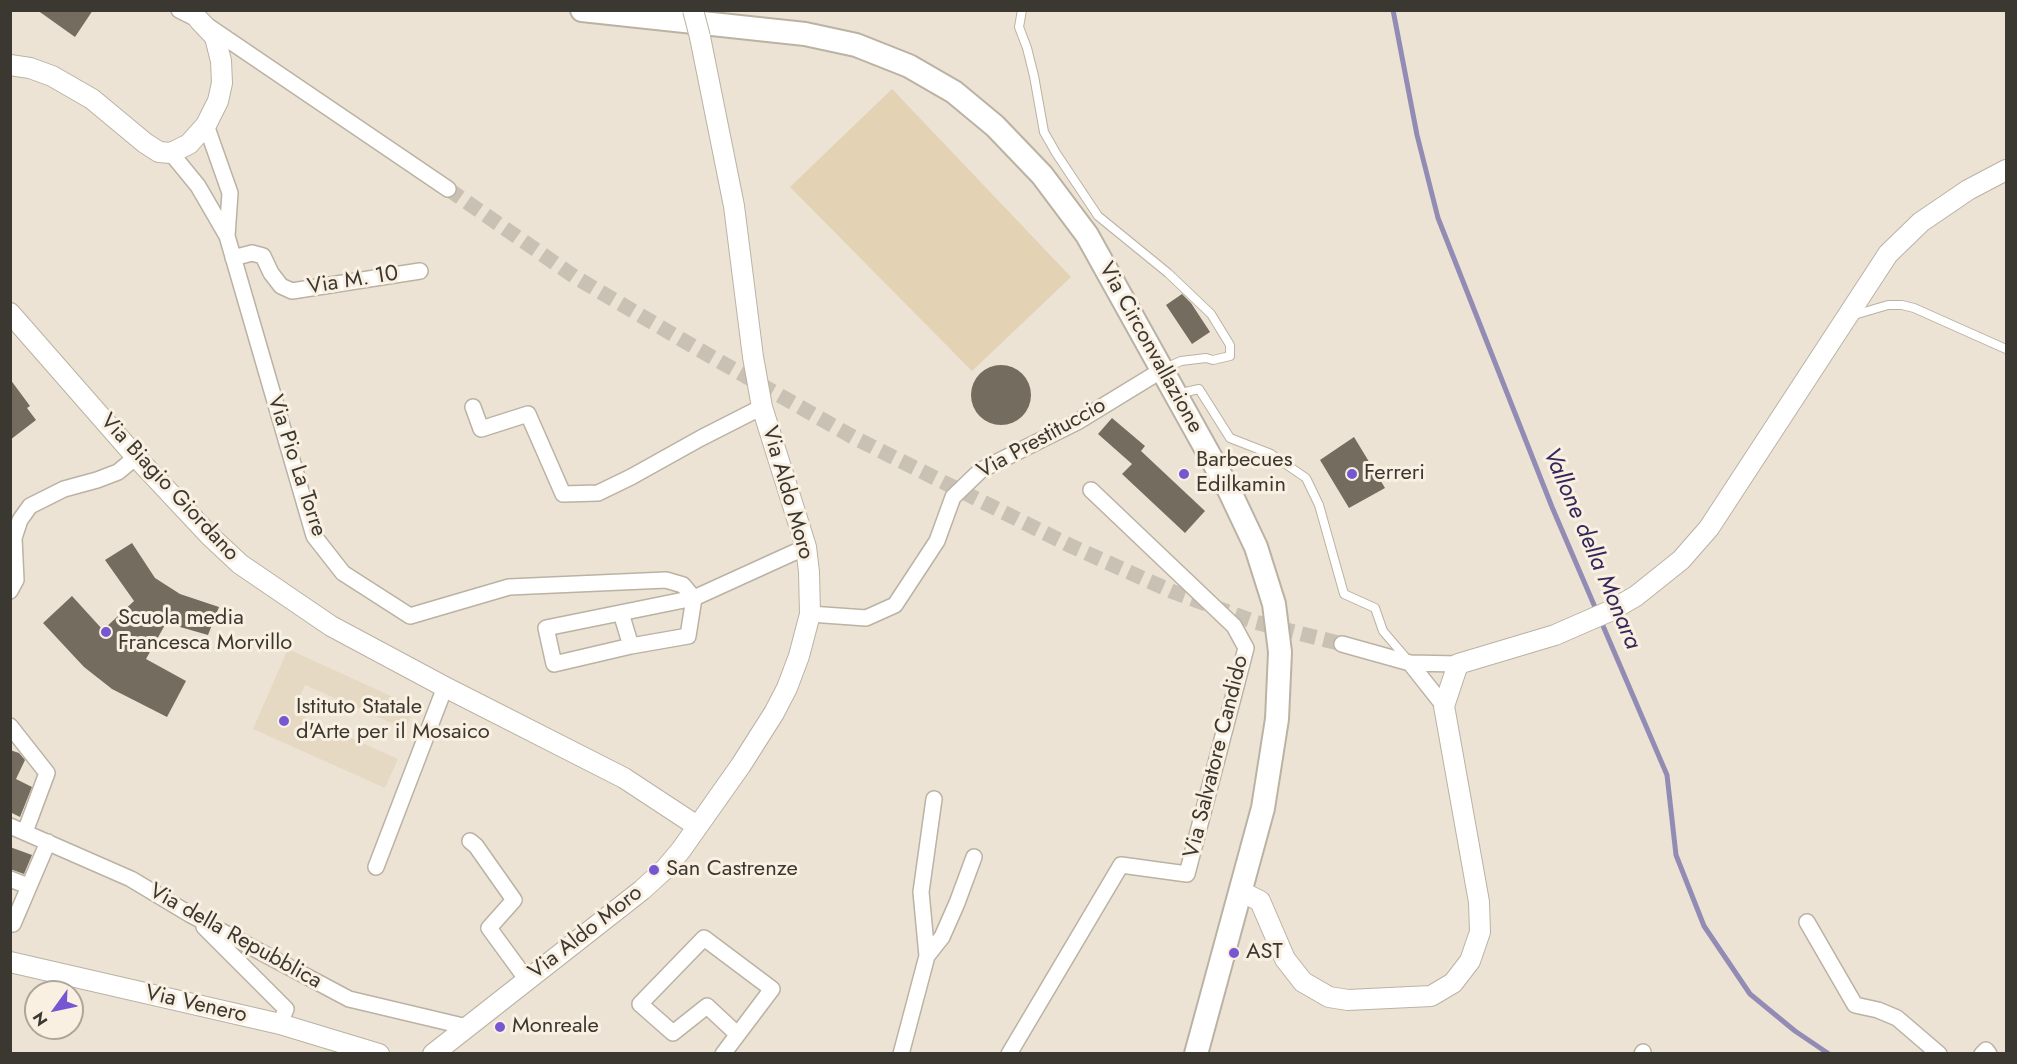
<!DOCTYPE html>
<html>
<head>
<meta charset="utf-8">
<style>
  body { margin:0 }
  #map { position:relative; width:2017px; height:1064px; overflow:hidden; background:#ece3d4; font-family:Jost,sans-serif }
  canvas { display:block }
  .frame { position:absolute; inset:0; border:12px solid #3b3731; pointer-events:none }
  .north { position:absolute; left:24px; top:980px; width:60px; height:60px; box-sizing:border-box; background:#f9f0e1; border:2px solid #ada69b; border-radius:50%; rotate:237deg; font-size:16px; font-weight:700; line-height:24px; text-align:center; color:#3b3731 }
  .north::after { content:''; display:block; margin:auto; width:21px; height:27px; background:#7757d1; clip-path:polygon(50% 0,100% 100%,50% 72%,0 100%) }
</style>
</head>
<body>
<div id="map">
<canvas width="2017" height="1064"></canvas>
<div class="frame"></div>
<div class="north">N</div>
</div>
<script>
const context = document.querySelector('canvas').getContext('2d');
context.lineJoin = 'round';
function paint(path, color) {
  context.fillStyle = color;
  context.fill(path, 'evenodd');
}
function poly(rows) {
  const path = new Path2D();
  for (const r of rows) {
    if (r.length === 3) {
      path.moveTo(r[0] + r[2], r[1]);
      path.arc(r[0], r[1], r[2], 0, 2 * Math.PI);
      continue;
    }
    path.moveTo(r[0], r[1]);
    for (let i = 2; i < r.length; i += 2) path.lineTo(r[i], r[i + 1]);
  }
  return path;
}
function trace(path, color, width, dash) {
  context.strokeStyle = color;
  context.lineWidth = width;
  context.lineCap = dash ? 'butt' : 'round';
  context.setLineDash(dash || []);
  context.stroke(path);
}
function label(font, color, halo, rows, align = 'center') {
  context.font = font + ' Jost,sans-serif';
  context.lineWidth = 6;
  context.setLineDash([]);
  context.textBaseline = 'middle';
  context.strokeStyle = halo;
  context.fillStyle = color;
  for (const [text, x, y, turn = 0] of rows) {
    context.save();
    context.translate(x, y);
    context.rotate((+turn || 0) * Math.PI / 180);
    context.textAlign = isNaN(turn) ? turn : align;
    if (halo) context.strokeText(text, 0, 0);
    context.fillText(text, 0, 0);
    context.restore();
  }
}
paint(poly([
  [288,649,415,707,405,729,305,685,293,712,398,759,385,788,253,729]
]), '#e5d9c3');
paint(poly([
  [892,89,1071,277,972,371,790,187]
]), '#e3d2b4');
trace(poly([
  [1393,10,1417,135,1438,218,1552,507,1667,775,1676,855,1704,926,1750,994,1795,1031,1829,1054]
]), '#928cb5', 5);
paint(poly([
  [37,10,93,10,75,37],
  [1182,294,1191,303,1210,332,1192,344,1166,305],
  [1001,395,30],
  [10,379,30,406,27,408,36,420,10,440],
  [1112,418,1145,446,1141,451,1205,511,1185,533,1122,474,1132,464,1098,434],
  [1354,437,1385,488,1349,508,1320,460],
  [132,543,155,578,180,594,219,607,208,635,166,623,146,659,186,681,167,717,112,689,84,667,43,623,72,596,103,630,134,601,105,560],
  [10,750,19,753,25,760,16,779,32,787,20,817,10,812],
  [10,847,32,855,24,874,10,869]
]), '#746c5f');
trace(poly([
  [448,189,575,277,696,348,853,437,1071,546,1171,591,1255,622,1342,644]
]), '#c9c1b3', 15, [15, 8]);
const service = poly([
  [1022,10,1019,27,1027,48,1034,76,1044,132,1056,153,1098,216,1168,273,1211,314,1230,345,1230,356,1213,360,1206,358,1181,361,1163,369],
  [1854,315,1888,305,1902,305,1914,308,2006,349],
  [1177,394,1199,389,1230,438,1271,454,1306,478,1319,505,1344,594,1375,608,1383,631,1407,659]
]);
const minor = poly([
  [179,10,199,20,448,189],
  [206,125,230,193,227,236],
  [171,153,198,186,227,236,314,536,343,573,410,616,509,587,666,580,683,585,694,598,688,636,631,646,554,664,546,628,694,598,806,547],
  [233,258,252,253,263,256,271,273,281,286,292,291,420,271],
  [473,407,481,429,528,414,563,494,598,493,631,477,701,438,762,407],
  [10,591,16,580,14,538,20,520,30,506,64,489,97,480,118,472,136,457],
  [621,613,631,646],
  [810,614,866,618,895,605,937,541,953,497,981,470,1077,422,1162,370],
  [1342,644,1410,663,1458,664],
  [1410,663,1444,706],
  [10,726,47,773,25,832],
  [10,826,131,879,191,915,349,999,467,1027],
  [470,841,476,846,514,900,489,928,527,980],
  [376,867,445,687],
  [10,879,28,886],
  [1807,922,1855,1005,1878,1010,1897,1018,1939,1054],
  [13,924,48,842],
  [204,927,286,1009,280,1024],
  [927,956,942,937,957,903,974,857],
  [723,1054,772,989,704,938,640,1004,673,1033,707,1006,736,1033],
  [901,1054,927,956,921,892,934,799],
  [1009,1054,1121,865,1187,874,1246,648,1234,626,1091,490],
  [1642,1054,1643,1052],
  [1982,1054,1986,1050,1989,1054]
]);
const tertiary = poly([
  [10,65,30,68,52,76,92,99,145,143,159,152,171,153,189,144,206,125,218,101,222,83,221,61,215,37,199,20],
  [10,313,136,457,210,536,240,564,331,626,445,687,624,778,697,826],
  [1240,891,1260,901,1285,959,1303,982,1329,997,1348,1000,1431,996,1453,983,1470,961,1480,932,1479,902,1444,706,1458,664,1555,635,1610,611,1636,596,1681,560,1709,528,1888,254,1921,222,1968,190,2006,170],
  [10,962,280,1024,379,1054],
  [433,1054,642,890,665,869,681,850,741,765,774,713,787,688,799,656,810,614,809,572,806,547,762,407,753,357,734,206,700,37]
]);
const secondary = poly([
  [582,10,805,34,856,45,909,66,954,92,995,126,1042,175,1087,235,1230,492,1256,547,1274,604,1280,652,1277,719,1263,808,1196,1054]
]);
trace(service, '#bab2a3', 10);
trace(minor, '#bab2a3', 18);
trace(tertiary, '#bab2a3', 22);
trace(secondary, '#bab2a3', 26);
trace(service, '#fff', 8);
trace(minor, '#fff', 15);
trace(tertiary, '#fff', 20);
trace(secondary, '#fff', 22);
const tertiaryBridge = poly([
  [693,10,700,37]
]);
trace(tertiaryBridge, '#bab2a3', 22, []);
trace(tertiaryBridge, '#fff', 20);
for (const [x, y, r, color] of [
  [1184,474,6,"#7757d1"],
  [1352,474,6,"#7757d1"],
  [106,632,6,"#7757d1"],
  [284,721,6,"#7757d1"],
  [654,870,6,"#7757d1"],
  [1234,953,6,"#7757d1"],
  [500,1027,6,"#7757d1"]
]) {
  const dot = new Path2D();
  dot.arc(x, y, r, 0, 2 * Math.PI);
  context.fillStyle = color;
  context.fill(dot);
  trace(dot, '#f9f0e1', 2);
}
label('22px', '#3b3731', '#f9f0e1', [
  ["Via M. 10",353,281,-9],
  ["Via Circonvallazione",1150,348,61],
  ["Via Prestituccio",1042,439,-29],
  ["Via Pio La Torre",296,466,72],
  ["Via Biagio Giordano",169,488,47],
  ["Via Aldo Moro",787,493,74],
  ["Via Salvatore Candido",1217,757,-76],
  ["Via Aldo Moro",586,933,-38],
  ["Via della Repubblica",235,937,29],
  ["Via Venero",196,1005,13]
]);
label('22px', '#3b3731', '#f9f0e1', [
  ["Barbecues",1196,461],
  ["Edilkamin",1196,486],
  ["Ferreri",1364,474],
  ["Scuola media",118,619],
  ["Francesca Morvillo",118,644],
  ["Istituto Statale",296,708],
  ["d'Arte per il Mosaico",296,733],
  ["San Castrenze",666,870],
  ["AST",1246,953],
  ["Monreale",512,1027]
], 'left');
label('italic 24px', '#33275b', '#f9f0e1', [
  ["Vallone della Monara",1591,549,67]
]);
</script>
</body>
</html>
